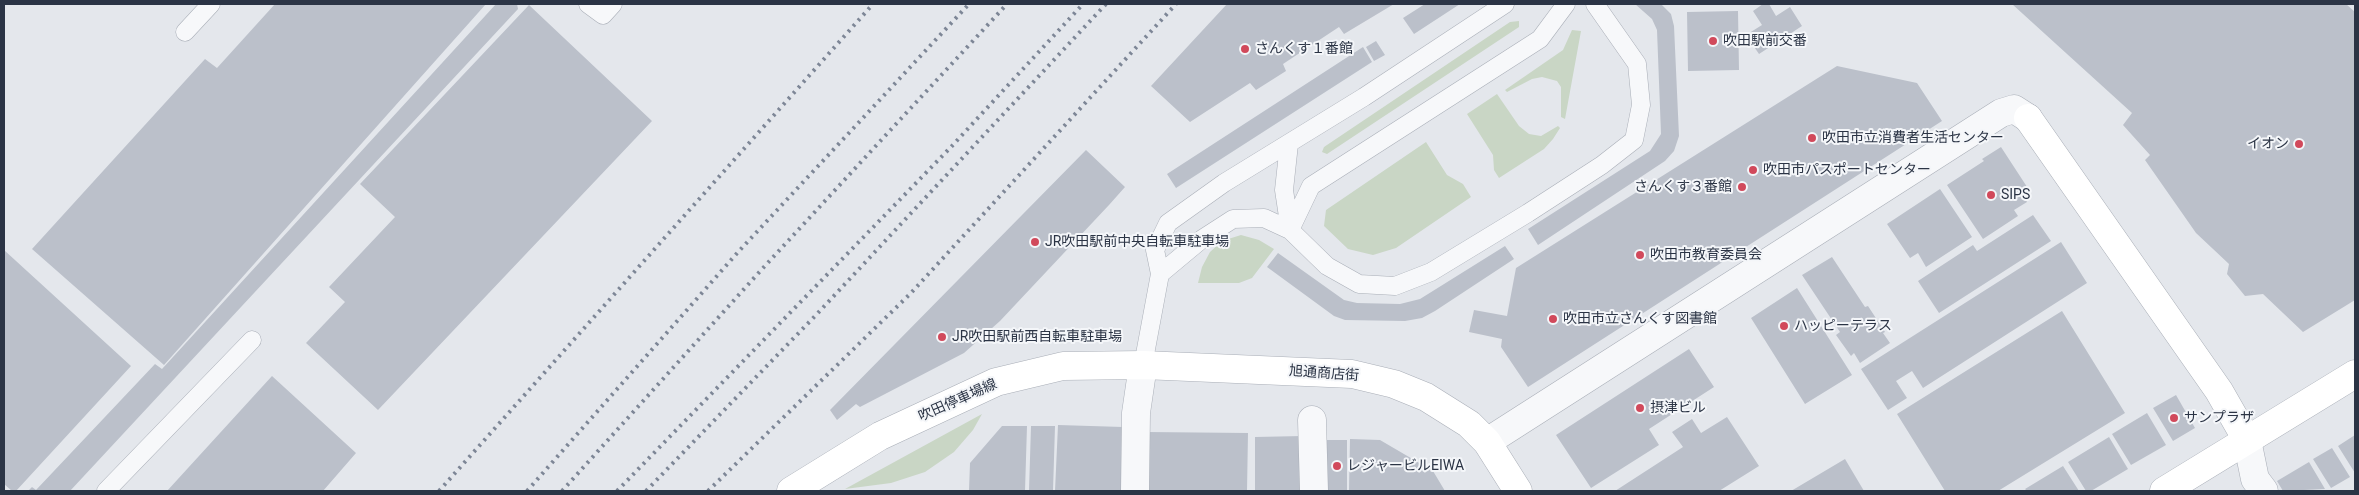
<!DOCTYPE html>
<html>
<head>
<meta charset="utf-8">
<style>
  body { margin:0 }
  #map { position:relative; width:2359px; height:495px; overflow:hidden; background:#e4e7ec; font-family:Roboto,sans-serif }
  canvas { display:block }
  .frame { position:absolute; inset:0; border:5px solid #2b3445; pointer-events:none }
</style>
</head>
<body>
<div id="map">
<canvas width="2359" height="495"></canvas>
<div class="frame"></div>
</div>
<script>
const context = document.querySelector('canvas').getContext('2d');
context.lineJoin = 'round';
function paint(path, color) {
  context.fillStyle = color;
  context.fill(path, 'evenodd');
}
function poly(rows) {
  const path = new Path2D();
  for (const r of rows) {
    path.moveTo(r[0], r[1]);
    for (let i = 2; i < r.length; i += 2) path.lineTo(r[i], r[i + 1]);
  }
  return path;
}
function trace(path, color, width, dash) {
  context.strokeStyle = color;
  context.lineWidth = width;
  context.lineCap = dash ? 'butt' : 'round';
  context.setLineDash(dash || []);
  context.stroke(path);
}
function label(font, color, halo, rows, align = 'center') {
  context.font = font + ' Roboto,"Noto Sans JP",sans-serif';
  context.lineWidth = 4;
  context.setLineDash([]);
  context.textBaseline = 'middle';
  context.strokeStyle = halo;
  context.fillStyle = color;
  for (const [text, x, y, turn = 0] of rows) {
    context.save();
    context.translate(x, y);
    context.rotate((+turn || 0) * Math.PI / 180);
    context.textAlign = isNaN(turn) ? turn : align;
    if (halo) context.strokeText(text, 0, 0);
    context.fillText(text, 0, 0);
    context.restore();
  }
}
paint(poly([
  [1519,21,1519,27,1327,154,1322,152,1324,147,1510,22],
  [1572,30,1581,31,1565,119,1561,117,1561,87,1557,81,1542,77,1532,79,1507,92,1505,90,1563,50],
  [1497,94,1519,126,1529,134,1541,136,1558,126,1560,128,1553,139,1544,149,1499,178,1494,170,1493,155,1467,114],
  [1426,142,1447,175,1463,184,1471,197,1396,248,1373,255,1348,249,1324,226,1326,210],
  [1241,235,1259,240,1274,249,1252,278,1239,283,1198,283,1202,267,1210,252,1222,241],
  [982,414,973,430,954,452,925,472,891,483,845,489]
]), '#c9d6c5');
paint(poly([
  [275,4,486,4,164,365,32,249,205,59,217,68],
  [496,4,517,4,518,9,70,491,28,491,32,487,36,490,155,364,162,369],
  [1227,4,1394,4,1344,34,1339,27,1283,64,1286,71,1256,90,1250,83,1190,122,1151,86],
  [1425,4,1460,4,1414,34,1403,18],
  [1635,4,1661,4,1671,14,1674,26,1679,136,1674,151,1665,161,1538,245,1528,229,1650,151,1661,134,1657,30,1652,19],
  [1763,4,1769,4,1776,16,1790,7,1802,26,1759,54,1746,35,1762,25,1753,11],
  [2012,4,2346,4,2355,12,2355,300,2303,332,2263,294,2245,296,2227,274,2229,264,2196,233,2145,160,2150,155,2123,125,2132,113],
  [529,5,652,121,378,410,306,343,345,302,329,287,395,217,360,184],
  [1738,11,1739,70,1688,71,1687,12],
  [1376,41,1385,55,1374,61,1366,47],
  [1363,47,1372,62,1176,188,1167,174],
  [1837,66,1917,83,1942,121,1528,387,1501,347,1502,339,1469,332,1474,310,1507,316,1516,268],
  [2001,147,2031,193,2024,197,2027,202,2014,210,2018,216,1983,239,1947,185,1984,161,1982,159],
  [1086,150,1125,187,1109,205,1000,321,964,353,860,407,856,404,837,420,830,410],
  [1940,189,1972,237,1926,267,1918,253,1910,258,1887,224],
  [2033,215,2051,241,1939,313,1918,281,1973,245,1977,251],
  [2061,242,2087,283,1923,388,1912,371,1896,381,1907,398,1888,410,1861,369],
  [1505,246,1514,259,1435,311,1422,318,1405,321,1345,320,1334,316,1267,267,1278,253,1344,300,1357,303,1400,304,1420,299],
  [4,250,131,366,16,491,12,491,4,484],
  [1832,257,1865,307,1868,306,1885,332,1883,333,1890,343,1860,363,1854,353,1851,356,1836,335,1840,332,1802,275],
  [1797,288,1852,375,1805,404,1751,318],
  [2062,311,2125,413,1998,491,1945,491,1897,414],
  [1689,349,1714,387,1649,429,1659,445,1591,488,1556,435],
  [272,376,356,453,323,491,167,491],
  [2176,395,2195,428,2173,441,2153,408],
  [2147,413,2166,445,2131,465,2112,434],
  [1727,417,1759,466,1719,491,1615,491,1683,447,1672,432,1692,419,1701,433],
  [1058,425,1123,427,1121,491,1055,491],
  [1002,426,1027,426,1025,491,969,491,970,463],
  [1031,426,1055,426,1053,491,1029,491],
  [1147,432,1248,433,1247,491,1146,491],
  [2355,435,2355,473,2338,446],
  [1303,436,1304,491,1255,491,1255,437],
  [2109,437,2128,469,2091,491,2086,491,2068,462],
  [1350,439,1380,440,1433,471,1445,491,1349,491],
  [1326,440,1347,440,1347,491,1327,491],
  [2332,448,2350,477,2331,488,2313,459],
  [1845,459,1864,491,1791,491],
  [2309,462,2325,489,2283,491,2277,481],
  [2063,466,2079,491,2027,491,2025,489]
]), '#bbc0ca');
const lane = poly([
  [588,4,603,15,613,4],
  [185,32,211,4],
  [1289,144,1284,190,1290,230],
  [1290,230,1311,186,1540,39,1566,4],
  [1160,274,1202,239,1233,219,1264,218,1290,230,1327,266,1359,284,1395,286,1431,272,1528,213,1602,165,1634,140,1641,105,1637,64,1595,4],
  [1143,365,1160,274,1155,250,1168,223,1224,183,1364,97,1505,4],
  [106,491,252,340]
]);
const street = poly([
  [1312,420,1314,491],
  [2247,440,2255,479,2264,491],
  [1487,442,2001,113,2014,109,2028,118],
  [1135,491,1136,413,1143,365]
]);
const secondary = poly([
  [2028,118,2219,391,2247,440],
  [791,491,880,436,996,382,1063,366,1143,365,1352,374,1394,384,1426,397,1469,424,1487,442,1518,491],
  [2164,491,2355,374]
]);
trace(lane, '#a9aeb7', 19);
trace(street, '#a9aeb7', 29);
trace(secondary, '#a9aeb7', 29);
trace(lane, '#f7f8fa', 18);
trace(street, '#f7f8fa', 28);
trace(secondary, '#fff', 28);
trace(poly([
  [439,491,873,4],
  [527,491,739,251,969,4],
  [562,491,763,268,1007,4],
  [617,491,951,147,1083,4],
  [646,491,817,314,1106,4],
  [708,491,911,293,1176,4]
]), '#7d8696', 4, [2.5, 5]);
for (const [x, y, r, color] of [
  [1713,41,5,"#d1495b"],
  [1245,49,5,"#d1495b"],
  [1812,138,5,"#d1495b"],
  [2299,144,5,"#d1495b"],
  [1753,170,5,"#d1495b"],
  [1742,187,5,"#d1495b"],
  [1991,195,5,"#d1495b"],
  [1035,242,5,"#d1495b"],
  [1640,255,5,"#d1495b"],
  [1553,319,5,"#d1495b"],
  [1784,326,5,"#d1495b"],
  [942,337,5,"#d1495b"],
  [1640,408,5,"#d1495b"],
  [2174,418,5,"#d1495b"],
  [1337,466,5,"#d1495b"]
]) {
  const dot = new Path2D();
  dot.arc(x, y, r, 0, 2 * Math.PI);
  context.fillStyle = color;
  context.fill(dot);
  trace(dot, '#f4f6f9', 2);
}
label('14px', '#2b3445', '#f4f6f9', [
  ["吹田駅前交番",1723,41],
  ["さんくす１番館",1255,49],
  ["吹田市立消費者生活センター",1822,138],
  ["イオン",2289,144,"right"],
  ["吹田市パスポートセンター",1763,170],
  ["さんくす３番館",1732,187,"right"],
  ["SIPS",2001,195],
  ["JR吹田駅前中央自転車駐車場",1045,242],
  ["吹田市教育委員会",1650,255],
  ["吹田市立さんくす図書館",1563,319],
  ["ハッピーテラス",1794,326],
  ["JR吹田駅前西自転車駐車場",952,337],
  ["摂津ビル",1650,408],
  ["サンプラザ",2184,418],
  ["レジャービルEIWA",1347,466]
], 'left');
label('14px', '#2b3445', '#f4f6f9', [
  ["旭通商店街",1324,374,4],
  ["吹田停車場線",958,401,-24]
]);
</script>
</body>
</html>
